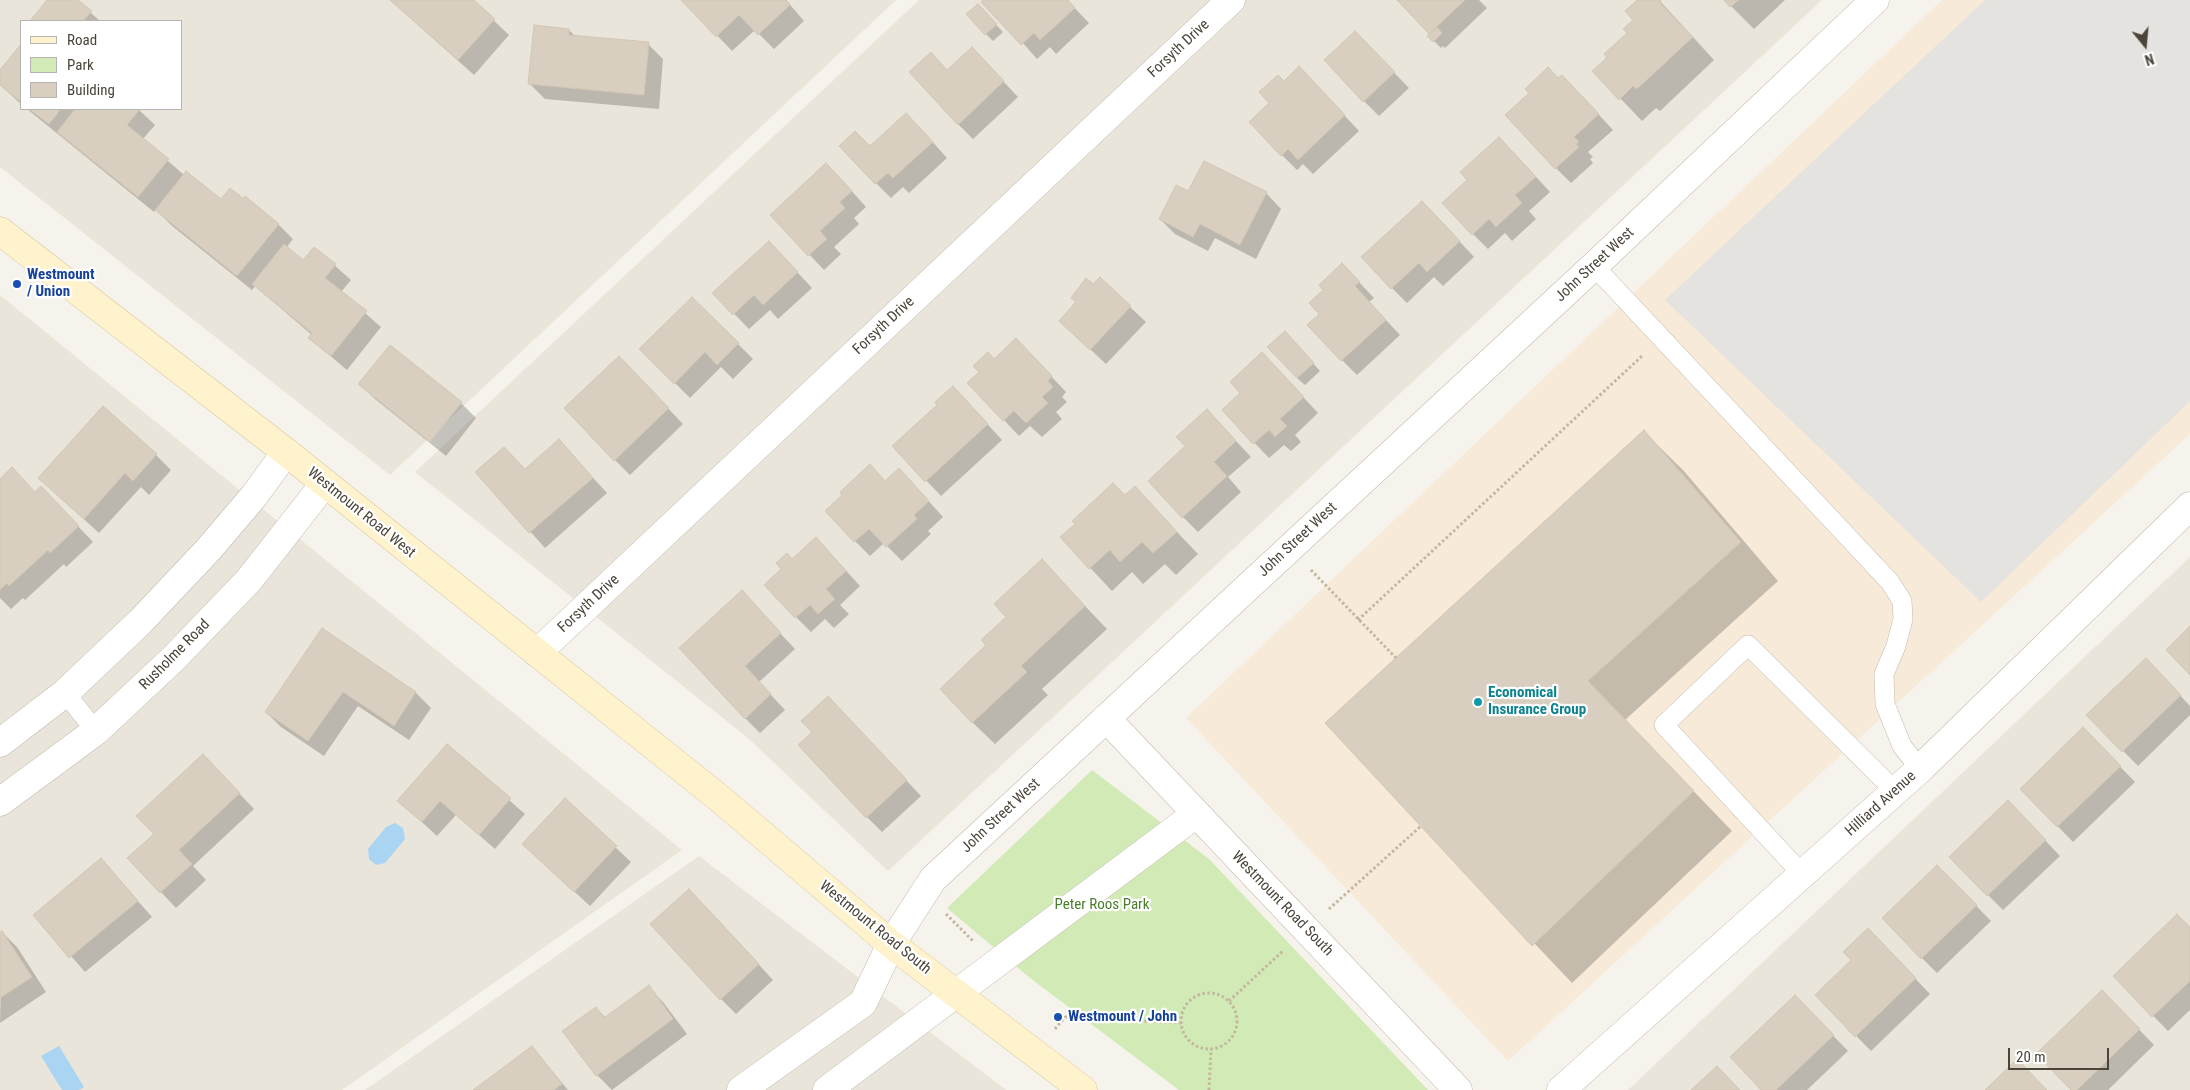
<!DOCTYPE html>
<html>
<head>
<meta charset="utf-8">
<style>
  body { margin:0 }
  #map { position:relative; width:2190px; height:1090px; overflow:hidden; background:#f6f3ec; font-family:"Roboto Condensed",sans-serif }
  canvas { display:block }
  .legend { position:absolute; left:20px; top:20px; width:162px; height:90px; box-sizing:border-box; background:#fff; border:1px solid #b7b4b0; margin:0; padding:6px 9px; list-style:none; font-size:15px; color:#4b4439 }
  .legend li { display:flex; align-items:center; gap:10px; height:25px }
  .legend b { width:25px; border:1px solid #b7b4b0 }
  .north { position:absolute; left:2120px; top:20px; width:50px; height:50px; -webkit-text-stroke:4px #fff; paint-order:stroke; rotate:163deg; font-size:14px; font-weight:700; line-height:20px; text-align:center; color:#4b4439 }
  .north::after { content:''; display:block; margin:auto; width:18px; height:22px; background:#4b4439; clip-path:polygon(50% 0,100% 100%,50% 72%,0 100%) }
  .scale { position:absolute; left:2008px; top:1048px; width:101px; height:22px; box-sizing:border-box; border:2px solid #4b4439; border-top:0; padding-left:6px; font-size:15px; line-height:18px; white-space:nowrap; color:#4b4439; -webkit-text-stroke:4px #fff; paint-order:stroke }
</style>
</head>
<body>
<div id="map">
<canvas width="2190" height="1090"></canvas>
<ul class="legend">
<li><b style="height:6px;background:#fff3cd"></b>Road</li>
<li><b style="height:14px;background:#d2eab5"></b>Park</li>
<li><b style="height:14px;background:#d8cfc1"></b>Building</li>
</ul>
<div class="north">N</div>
<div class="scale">20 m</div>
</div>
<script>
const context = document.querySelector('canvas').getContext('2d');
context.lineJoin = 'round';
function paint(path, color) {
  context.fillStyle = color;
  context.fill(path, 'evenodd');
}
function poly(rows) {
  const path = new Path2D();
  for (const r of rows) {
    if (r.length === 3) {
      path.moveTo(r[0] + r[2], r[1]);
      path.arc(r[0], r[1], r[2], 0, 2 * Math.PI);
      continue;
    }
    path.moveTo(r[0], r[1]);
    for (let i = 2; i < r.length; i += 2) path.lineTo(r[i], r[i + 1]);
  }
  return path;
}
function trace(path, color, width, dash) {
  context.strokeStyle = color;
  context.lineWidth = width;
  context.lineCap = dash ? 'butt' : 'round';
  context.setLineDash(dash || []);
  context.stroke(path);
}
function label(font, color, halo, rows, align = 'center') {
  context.font = font + ' "Roboto Condensed",sans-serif';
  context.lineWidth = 4.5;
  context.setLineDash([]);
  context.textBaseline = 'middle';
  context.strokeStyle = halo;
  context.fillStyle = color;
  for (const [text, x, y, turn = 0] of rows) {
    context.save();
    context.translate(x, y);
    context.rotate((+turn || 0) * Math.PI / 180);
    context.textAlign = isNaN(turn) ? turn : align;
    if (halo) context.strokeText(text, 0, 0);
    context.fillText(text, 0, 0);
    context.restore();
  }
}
paint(poly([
  [0,0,896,0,390,475,0,167],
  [21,21,181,21,181,109,21,109],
  [919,0,1822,0,888,871,748,738,415,472],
  [0,295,682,850,342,1090,0,1090],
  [2190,557,2190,1090,1628,1090],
  [699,856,1006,1090,365,1090]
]), '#eae5da');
paint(poly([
  [1942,0,2190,0,2190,434,1508,1061,1186,718]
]), '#f7ead8');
paint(poly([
  [1092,770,1209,859,1428,1090,1179,1090,1030,978,947,908]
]), '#d2eab5');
paint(poly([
  [1985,0,2190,0,2190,401,1981,602,1665,300]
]), '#e5e3e0');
paint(poly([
  [395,823,403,828,405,839,385,863,376,865,369,859,368,849,386,827],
  [59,1046,84,1087,79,1090,62,1090,41,1056]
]), '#a9d4f2');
paint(poly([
  [49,0,76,0,100,21,31,21],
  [390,0,472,0,509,35,474,75],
  [683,0,786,0,804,21,774,49,755,30,732,51],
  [985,0,1067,0,1089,23,1056,54,1050,47,1037,59],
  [1399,0,1479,0,1487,8,1445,48,1443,46,1441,48,1429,36,1431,34],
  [1639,0,1659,0,1714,60,1660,111,1656,108,1642,121,1594,71,1629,33,1635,20],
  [1725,0,1785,0,1754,29],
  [978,6,1003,32,993,41,986,34],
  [569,30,576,37,648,44,663,59,659,109,545,99,530,84],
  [21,45,21,104,0,85,0,72],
  [1370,48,1409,88,1379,116,1364,101],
  [987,64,1018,97,973,139,958,124,948,71],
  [1558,80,1577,91,1613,130,1588,152,1593,157,1590,159,1593,163,1571,183,1556,168],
  [1284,82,1314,83,1359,131,1313,174,1303,164,1297,170,1282,155,1271,103],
  [27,109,138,109,155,125,143,139,184,175,221,201,278,224,293,239,286,248,303,262,315,248,351,280,341,292,381,327,347,370,309,338,312,335,255,286,252,290,171,225,156,209,154,212],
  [921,129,947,158,909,193,903,187,891,198,876,183,870,147],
  [1514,153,1550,192,1529,211,1536,219,1512,241,1505,233,1488,249,1473,234],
  [1205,162,1266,193,1281,209,1256,259,1215,238,1208,251,1175,234,1160,219,1189,193],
  [841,179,866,207,854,218,859,224,834,247,841,254,824,270,772,215],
  [1437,217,1474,257,1443,286,1434,277,1407,303,1392,288],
  [784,258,812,288,778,319,770,310,749,329,714,293],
  [1100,279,1146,322,1106,364,1076,336,1078,303],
  [1357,280,1374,298,1369,302,1400,335,1357,375,1342,360,1321,314],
  [692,298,753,359,733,379,721,367,690,398,641,349],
  [1292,340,1320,371,1305,385,1297,378],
  [1031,355,1066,392,1062,397,1067,402,1056,412,1062,419,1042,437,1030,426,1019,436,969,383,994,360],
  [1277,369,1318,413,1295,435,1301,442,1291,451,1284,445,1269,458,1223,410],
  [634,373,683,424,630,475,615,460],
  [360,384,461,403,476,418,446,456,375,399],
  [968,403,1002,440,941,496,894,446],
  [1222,426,1251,457,1228,477,1241,492,1198,532,1183,517],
  [1644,432,1683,470,1778,581,1625,720,1732,831,1572,983,1327,724],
  [559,441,607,493,545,548,477,472,525,470],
  [156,455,171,470,149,495,141,487,99,533,55,493],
  [0,480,56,503,93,542,66,567,64,564,25,600,23,598,11,609,0,598],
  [886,482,914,485,943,517,928,531,931,534,902,561,884,543,870,556,855,541],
  [1135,488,1198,554,1176,575,1165,564,1143,584,1132,572,1112,591,1062,538,1125,497],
  [831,554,860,586,840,605,849,614,834,628,825,619,811,632,796,617,783,569,793,560],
  [1042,561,1107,629,1042,689,1048,695,995,744,972,722,988,646],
  [741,592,795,649,759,682,785,710,760,733,745,718],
  [322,630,416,693,431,708,409,740,358,706,324,756,281,727,266,712],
  [2161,675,2190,706,2190,715,2138,766,2088,715],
  [843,713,921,796,882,832,867,817,814,732],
  [2098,744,2135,782,2073,842,2021,789],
  [447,746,525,814,495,849,456,815,437,836,399,801],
  [218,771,254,809,193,866,206,880,176,908,129,858],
  [565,800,631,862,590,906,539,859],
  [2023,817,2060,856,2003,910,1950,857],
  [101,859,152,917,85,972,35,915],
  [1952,881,1991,921,1937,973,1922,958],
  [704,905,773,980,736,1014,721,999],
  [2190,928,2190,1010,2168,1031,2114,976],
  [2,932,17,947,46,992,0,1023],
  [1883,945,1930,994,1871,1051,1816,995],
  [648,987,663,1002,687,1034,612,1090,597,1075,596,1008,606,1018],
  [2117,1007,2154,1045,2108,1090,2073,1090],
  [1810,1012,1848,1051,1807,1090,1763,1090],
  [532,1047,568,1090,475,1090]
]), '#0003');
const building = poly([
  [47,0,78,0,92,11,83,21,30,21,47,0],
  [390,0,474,0,495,19,458,60,390,0],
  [681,0,786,0,790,5,758,35,739,15,716,37,681,0],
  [984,0,1068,0,1075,8,1040,40,1034,33,1021,45,981,2,984,0],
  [1397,0,1465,0,1429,34,1397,0],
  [1637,0,1661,0,1660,3,1693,37,1637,89,1633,86,1619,100,1592,71,1607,58,1604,54,1627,33,1623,29,1633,20,1625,11,1637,0],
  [1724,0,1739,0,1730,7,1724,0],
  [978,4,997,24,985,35,966,14,978,4],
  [534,25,569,29,569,35,649,42,644,95,528,84,534,25],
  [1437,27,1442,33,1433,42,1427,36,1437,27],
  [1355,31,1395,72,1363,102,1324,60,1355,31],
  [21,44,21,102,0,85,0,70,21,44],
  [972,47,1004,81,958,125,909,72,931,52,947,70,972,47],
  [1299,66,1345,115,1298,160,1288,149,1281,156,1249,122,1269,103,1259,92,1278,75,1284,81,1299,66],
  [1548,67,1558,78,1562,75,1599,114,1574,137,1579,142,1576,144,1579,147,1555,169,1505,115,1529,93,1525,89,1548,67],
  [29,109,61,109,49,124,29,109],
  [75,109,140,109,127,125,169,159,138,197,57,132,75,109],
  [906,113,933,142,893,178,888,173,875,184,839,146,855,131,870,146,906,113],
  [1499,137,1536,177,1515,195,1522,203,1496,227,1489,219,1472,235,1442,203,1467,180,1460,172,1499,137],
  [1204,161,1267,192,1240,245,1200,224,1193,237,1159,219,1176,185,1188,191,1204,161],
  [826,163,852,191,840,202,845,208,820,231,827,239,808,256,770,215,826,163],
  [186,171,221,199,230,188,244,199,245,196,279,224,237,276,155,210,186,171],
  [1422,201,1460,241,1427,272,1419,263,1391,289,1361,257,1422,201],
  [769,241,798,272,763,305,754,295,733,315,712,293,769,241],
  [284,244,303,260,314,247,336,264,325,278,367,311,331,356,308,338,312,333,252,284,284,244],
  [1342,263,1360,282,1355,286,1386,320,1341,361,1307,325,1319,314,1309,303,1323,290,1319,285,1342,263],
  [1100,277,1131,306,1090,350,1059,321,1076,302,1071,298,1086,278,1093,284,1100,277],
  [692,297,739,343,717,365,705,352,674,384,639,349,692,297],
  [1285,331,1314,363,1297,378,1267,347,1285,331],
  [1016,338,1052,376,1048,381,1053,387,1042,397,1048,403,1026,423,1014,411,1003,421,967,383,979,372,973,366,988,352,994,359,1016,338],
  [390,345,462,402,430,442,358,384,390,345],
  [1262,352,1304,397,1280,419,1287,426,1275,437,1269,430,1253,444,1222,410,1240,393,1230,382,1262,352],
  [619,356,669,408,614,461,564,408,619,356],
  [953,386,988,424,925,482,892,446,937,405,935,402,953,386],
  [103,406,157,454,133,481,125,473,84,519,38,478,103,406],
  [1207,409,1236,441,1214,462,1227,476,1182,518,1148,481,1185,446,1176,437,1207,409],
  [1644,430,1741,542,1588,681,1694,791,1532,946,1325,723,1644,430],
  [559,439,593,478,529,533,475,472,504,447,525,469,559,439],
  [870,464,885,481,899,468,929,501,914,515,917,519,886,547,869,529,854,542,825,511,842,495,840,492,870,464],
  [12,467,35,492,41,486,79,526,50,553,48,550,9,586,7,583,0,590,0,479,12,467],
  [1113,483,1125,495,1135,486,1177,532,1153,553,1142,542,1120,562,1110,550,1089,569,1060,537,1075,524,1072,521,1113,483],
  [816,537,846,571,826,589,835,599,818,614,810,605,795,618,764,585,781,569,776,563,787,553,792,559,816,537],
  [1042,559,1085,606,1021,666,1027,672,972,723,940,689,986,645,981,640,1006,617,994,604,1042,559],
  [742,590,781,633,745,666,771,694,745,719,679,648,742,590],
  [2190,626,2190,675,2166,650,2190,626],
  [322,628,416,692,394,726,343,692,308,741,265,712,322,628],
  [2146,658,2181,695,2122,752,2086,715,2146,658],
  [828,696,907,780,866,818,798,745,812,732,801,721,828,696],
  [2083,727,2121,766,2057,827,2020,789,2083,727],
  [447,744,511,798,479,835,440,801,422,822,397,801,447,744],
  [203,754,240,793,179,850,192,864,160,893,127,858,154,834,136,816,203,754],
  [565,798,617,846,574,892,522,844,565,798],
  [2008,800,2046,840,1987,896,1949,857,2008,800],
  [101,858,138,901,69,958,33,915,101,858],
  [1937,865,1977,905,1921,959,1882,918,1937,865],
  [689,889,759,964,720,1000,650,924,689,889],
  [2177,914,2190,927,2190,981,2152,1017,2113,976,2177,914],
  [1868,928,1916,978,1855,1037,1815,995,1851,960,1843,952,1868,928],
  [2,931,32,977,0,998,0,932,2,931],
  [649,985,673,1019,596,1076,562,1031,596,1007,604,1018,649,985],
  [2102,990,2140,1029,2077,1090,2071,1090,2036,1054,2102,990],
  [1795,995,1834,1035,1776,1090,1761,1090,1730,1057,1795,995],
  [532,1046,562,1084,554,1090,473,1090,532,1046],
  [2017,1059,2047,1090,1985,1090,2017,1059],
  [1717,1066,1740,1090,1691,1090,1717,1066]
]);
paint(building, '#d8cfc1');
trace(building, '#d3c7b4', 1);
const lane = poly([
  [1594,266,1890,582,1902,601,1903,619,1896,646,1884,674,1885,704,1902,746,1920,769],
  [65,693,96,731],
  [1802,874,1664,725,1748,645,1895,791]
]);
const street = poly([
  [537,653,1231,0],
  [1106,718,1458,1090],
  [0,743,65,693,140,622,208,550,254,496,286,452],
  [0,802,96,731,174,658,249,580,325,483],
  [741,1090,863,1003,891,944,933,879,1594,266,1875,0],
  [827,1090,1196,814],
  [1561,1090,1920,769,2190,506]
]);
const secondary = poly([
  [0,231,286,452,719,798,891,944,1083,1090]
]);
trace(lane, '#c2bbae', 20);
trace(street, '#c2bbae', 29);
trace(secondary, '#d6c79b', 29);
trace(poly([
  [1311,570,1396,658],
  [1358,620,1642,356],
  [1329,909,1421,826],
  [946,914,973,941],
  [1209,1021,28],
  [1229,1001,1284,950],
  [1055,1029,1065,1017,1181,1023],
  [1209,1090,1211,1049]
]), '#c4b79f', 3, [2.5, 2.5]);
trace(lane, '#fff', 19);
trace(street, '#fff', 28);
trace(secondary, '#fff3cd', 28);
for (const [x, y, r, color] of [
  [17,284,5,"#1a4fb4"],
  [1478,702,5,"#0f9aa8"],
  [1058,1017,5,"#1a4fb4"]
]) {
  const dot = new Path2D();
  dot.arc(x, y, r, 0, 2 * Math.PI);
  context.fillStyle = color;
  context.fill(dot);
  trace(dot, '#fff', 2);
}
label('15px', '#4b4439', '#fff', [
  ["Forsyth Drive",1179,49,-43],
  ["John Street West",1595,265,-43],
  ["Forsyth Drive",884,326,-43],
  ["Westmount Road West",361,513,39],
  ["John Street West",1298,540,-43],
  ["Forsyth Drive",589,604,-43],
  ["Rusholme Road",175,655,-45],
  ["Hilliard Avenue",1881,804,-42],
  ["John Street West",1001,816,-43],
  ["Westmount Road South",1282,904,46],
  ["Westmount Road South",875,928,39]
]);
label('bold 15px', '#164399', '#fff', [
  ["Westmount",27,275],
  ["/ Union",27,292],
  ["Westmount / John",1068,1017]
], 'left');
label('bold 15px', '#0d838f', '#fff', [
  ["Economical",1488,693],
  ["Insurance Group",1488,710]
], 'left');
label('15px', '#4a7f2a', '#fff', [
  ["Peter Roos Park",1102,905]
]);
</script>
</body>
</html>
